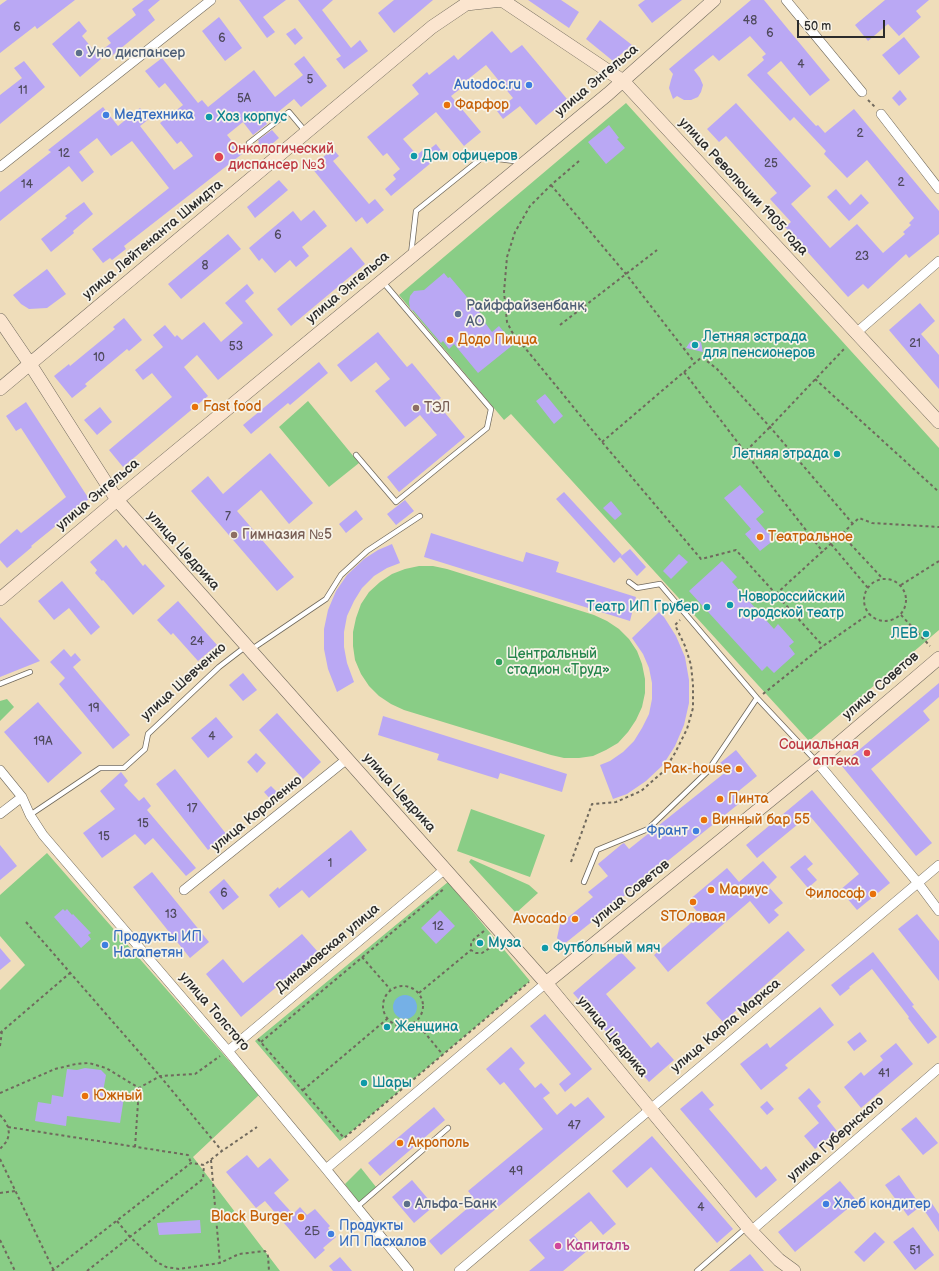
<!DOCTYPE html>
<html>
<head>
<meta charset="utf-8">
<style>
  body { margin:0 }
  #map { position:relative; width:939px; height:1271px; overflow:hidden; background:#efddba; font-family:"Balsamiq Sans",sans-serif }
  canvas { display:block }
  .scale { position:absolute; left:797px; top:20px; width:88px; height:18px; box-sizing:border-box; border:2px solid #2b2b2b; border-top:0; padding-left:5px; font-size:12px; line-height:14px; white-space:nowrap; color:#2b2b2b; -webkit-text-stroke:3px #f7f3e8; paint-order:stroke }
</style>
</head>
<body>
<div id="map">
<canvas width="939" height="1271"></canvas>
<div class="scale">50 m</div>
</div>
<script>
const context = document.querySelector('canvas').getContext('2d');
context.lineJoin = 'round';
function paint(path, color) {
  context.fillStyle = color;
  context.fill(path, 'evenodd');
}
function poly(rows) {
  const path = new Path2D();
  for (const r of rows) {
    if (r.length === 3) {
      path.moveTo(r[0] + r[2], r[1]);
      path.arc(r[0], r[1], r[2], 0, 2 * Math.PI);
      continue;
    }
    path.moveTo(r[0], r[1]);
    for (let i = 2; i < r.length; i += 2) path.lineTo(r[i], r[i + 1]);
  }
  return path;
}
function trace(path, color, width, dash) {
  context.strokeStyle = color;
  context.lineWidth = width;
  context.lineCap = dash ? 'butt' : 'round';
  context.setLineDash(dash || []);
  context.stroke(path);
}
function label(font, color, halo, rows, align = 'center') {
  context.font = font + ' "Balsamiq Sans",sans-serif';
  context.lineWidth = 3.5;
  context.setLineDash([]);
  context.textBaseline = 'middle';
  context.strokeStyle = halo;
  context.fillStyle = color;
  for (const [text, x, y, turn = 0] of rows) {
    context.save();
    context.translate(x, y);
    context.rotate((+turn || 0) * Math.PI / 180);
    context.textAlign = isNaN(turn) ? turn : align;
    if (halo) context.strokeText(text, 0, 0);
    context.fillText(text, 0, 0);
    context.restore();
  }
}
paint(poly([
  [626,103,939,448,939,630,809,741,511,414,504,420,399,295],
  [308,401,359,463,329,487,279,427],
  [419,566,433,566,447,569,594,615,607,621,619,629,629,639,637,651,642,664,645,679,645,693,642,707,636,720,628,732,618,743,606,750,593,756,579,758,564,758,551,755,404,710,391,704,379,696,369,686,361,674,355,660,353,646,353,632,356,618,361,604,369,592,380,582,392,574,405,569],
  [7,699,14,707,0,721,0,701],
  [471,809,545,835,530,877,457,851],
  [47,853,259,1095,193,1157,280,1271,0,1271,0,990,25,965,0,936,0,895],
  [471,859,529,885,538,893,516,913,469,862],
  [448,882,530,981,340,1141,255,1041],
  [361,1168,376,1187,359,1203,345,1184]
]), '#89cd86');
paint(poly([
  [405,1007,12]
]), '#75b0e6');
paint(poly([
  [7,0,75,0,37,29,35,26,0,53,0,5],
  [144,0,160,0,148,10,155,20,108,59,101,51,111,43,107,38,136,15,132,9],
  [239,0,286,0,263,17,275,32,267,38],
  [298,0,333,0,322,10,351,48,360,40,368,51,344,69,336,59,341,56],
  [394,0,433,0,394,33,378,13],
  [528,0,561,0,579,12,569,28],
  [645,0,682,0,652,23,638,5],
  [751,0,764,0,830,80,810,96,781,61,767,73,816,126,818,125,825,133,854,109,939,211,939,234,909,258,906,254,868,289,863,284,848,297,785,227,791,222,770,199,777,193,726,136,719,142,707,129,736,103,811,186,791,204,830,248,857,224,883,253,905,234,903,232,911,225,909,223,914,218,867,160,847,178,824,154,826,151,794,117,790,121,747,75,764,60,762,57,766,54,750,36,719,61,713,55,694,70,700,78,703,85,701,92,698,97,691,100,684,100,677,96,673,99,669,88,671,80,673,74,669,69],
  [885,0,929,0,916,11,921,17,899,36,888,24,868,41,855,25],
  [219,17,242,48,225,61,202,31],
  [600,20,632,45,613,61,586,39],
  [79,21,87,31,82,36,101,59,80,77,52,44],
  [295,28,303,38,295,45,286,34],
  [492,31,511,53,522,45,567,99,536,125,520,106,503,119,497,111,513,98,486,65,467,80,469,82,451,96,481,132,464,146,436,112,403,139,417,155,424,149,426,152,436,144,443,153,391,196,385,189,396,179,393,175,400,169,387,153,383,156,367,137,419,94,412,85,427,72,429,75,454,55,458,60],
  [904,37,920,57,899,75,882,55],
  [304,56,327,86,301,107,294,99,266,122,267,124,253,135,243,122,227,135,242,154,124,246,126,249,112,260,110,258,103,263,92,249,169,188,132,141,111,156,97,138,79,152,94,172,82,182,69,166,0,221,0,192,51,152,48,150,103,107,118,126,140,108,149,119,140,126,174,170,193,156,181,141,177,144,160,123,183,105,165,83,159,88,145,71,162,58,198,103,202,100,208,107,254,70,275,97,303,75,294,64],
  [24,61,45,87,0,124,0,95,22,78,14,68],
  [900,90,907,99,899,106,892,98],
  [609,125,619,138,617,139,625,148,606,164,588,142],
  [272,130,279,138,260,154,254,147,259,142,258,140],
  [333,149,339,156,333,161,369,204,375,199,384,210,367,224,362,217,356,222,311,167],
  [279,180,288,190,255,218,247,207],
  [836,189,850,205,861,194,869,203,849,221,827,197],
  [84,202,93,214,73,231,74,233,51,252,41,239,67,218,65,216],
  [314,210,327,226,302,247,309,256,296,267,290,260,275,273,262,258,259,261,249,248,293,211,301,221],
  [228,234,241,249,181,299,168,284],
  [351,247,365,264,291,326,277,309],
  [47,269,66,294,47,308,29,309,21,304,13,295],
  [444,273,448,278,450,277,482,315,480,316,492,332,499,326,514,344,478,373,454,344,449,349,443,341,441,343,413,310,412,311,410,308,409,302,410,296,414,291,424,290],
  [247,284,254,293,245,301,273,335,218,380,197,355,184,367,208,396,123,467,109,450,172,397,152,373,143,380,135,370,163,347,153,335,165,325,175,337,177,335,182,340,204,322,221,342,243,323,225,303],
  [920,303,935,321,921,334,939,355,939,389,889,330],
  [124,318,142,340,129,351,127,349,85,384,87,386,72,398,54,376,69,364,70,366,115,329,113,327],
  [378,332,407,367,412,363,441,398,436,402,465,437,399,492,387,477,437,435,420,415,405,427,375,391,390,379,376,362,351,382,337,365],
  [694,340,701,342,703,352,686,348,690,342],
  [319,362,328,373,290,405,288,403,251,434,243,425],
  [545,394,563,416,554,424,536,401],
  [26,402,89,499,31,546,32,547,7,568,0,560,0,544,17,529,21,533,66,497,21,428,16,431,6,416],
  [100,407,112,422,97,435,84,420],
  [270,453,313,503,289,524,261,490,237,511,294,577,277,591,191,491,208,476,223,494],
  [740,485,764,512,756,519,774,540,760,551,745,534,751,529,724,498],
  [564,492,622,555,614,563,556,499],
  [405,500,414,511,396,525,387,514],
  [611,501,622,514,615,520,603,508],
  [356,510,363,519,346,533,339,524],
  [431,533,523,562,526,552,559,562,556,572,636,597,630,621,424,557],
  [116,539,123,548,126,545,143,566,145,564,165,586,133,615,103,580,102,581,95,573,97,570,90,562],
  [392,544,400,563,387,568,374,576,362,588,354,601,347,616,344,632,344,647,347,663,354,682,337,692,328,669,324,649,324,629,328,610,336,591,347,575,364,559,378,550],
  [630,549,646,567,637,576,620,557],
  [679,554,688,562,671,579,663,571],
  [722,561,737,577,732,582,774,629,778,624,794,642,789,646,795,654,774,673,767,666,762,671,689,591],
  [62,581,100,627,91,635,69,608,54,620,38,601],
  [178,601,217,645,198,661,173,633,171,635,157,620],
  [659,612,664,617,676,636,685,657,689,680,689,703,684,725,675,746,663,765,646,781,627,794,613,799,600,765,610,761,623,752,634,741,642,728,649,714,652,699,652,683,649,668,643,654,632,638],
  [0,617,40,661,0,677],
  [64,649,71,657,75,653,81,660,73,667,130,735,113,749,59,684,65,678,50,662],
  [243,673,257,690,243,701,229,685],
  [939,683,939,697,923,711,930,720,871,769,932,843,916,856,841,765],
  [38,702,82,753,48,783,4,732],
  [277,713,321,762,303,779,259,730],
  [383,716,567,774,562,792,500,773,498,779,437,760,439,754,378,735],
  [216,717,233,737,208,758,191,738],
  [736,750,757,776,735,794,741,802,563,945,557,938,560,924,593,897,588,892,608,876,598,864,622,844,624,843,629,849,727,771,720,763],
  [256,753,266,763,257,773,247,762],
  [175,769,227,835,208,850,156,784],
  [121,772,128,781,124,785,139,801,144,797,151,806,147,810,196,868,186,876,153,838,145,845,135,834,102,858,83,833,115,809,100,791],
  [271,786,278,793,271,800,264,792],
  [812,790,890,883,857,910,840,890,859,874,809,815,757,858,746,845],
  [351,830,367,850,309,898,302,890,279,908,269,895,278,887,279,889],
  [0,845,17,866,0,880],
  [805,855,813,864,807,869,817,880,808,888,790,867],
  [763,861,777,877,768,886,783,903,774,910,779,915,769,924,750,901,668,972,654,955,700,915,688,901,727,868,739,882],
  [152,872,209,942,190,958,133,887],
  [224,879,239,897,223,910,209,892],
  [63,909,65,911,67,909,72,915,73,914,91,933,88,935,91,939,81,948,54,917],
  [440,910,455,926,436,944,421,928],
  [917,914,939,941,939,981,898,929],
  [788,931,805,950,723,1022,706,1003],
  [302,934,318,952,241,1017,206,974,223,959,243,983],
  [0,948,11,961,0,970],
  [621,952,636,968,606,994,651,1048,658,1042,674,1060,649,1082,573,993],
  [873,952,914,1005,912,1006,937,1037,928,1044,908,1018,909,1017,872,969,849,987,850,988,840,996,831,985],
  [820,1007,834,1025,785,1065,788,1068,761,1090,740,1064,767,1043,770,1048],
  [545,1014,592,1069,565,1092,559,1084,571,1074,530,1026],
  [860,1032,867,1041,854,1051,847,1042],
  [896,1043,913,1064,861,1108,844,1087,861,1072,864,1076,883,1060,880,1056],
  [511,1047,525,1063,519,1069,535,1088,541,1083,550,1093,543,1098,557,1115,571,1103,575,1107,588,1097,605,1117,441,1255,429,1241,476,1201,468,1191,543,1129,504,1082,500,1085,486,1069],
  [85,1068,101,1070,106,1075,103,1092,107,1093,107,1095,124,1097,120,1123,67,1116,66,1126,35,1121,38,1102,51,1104,52,1095,63,1097,67,1069,77,1070],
  [809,1088,821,1102,817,1106,837,1131,815,1149,804,1136,819,1123,798,1098],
  [702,1091,714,1105,709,1109,761,1170,766,1166,777,1180,756,1198,680,1109],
  [767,1101,774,1109,767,1115,760,1107],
  [434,1107,445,1120,380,1176,368,1163],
  [916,1117,938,1143,923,1155,901,1129],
  [652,1136,733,1229,717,1243,651,1167,627,1188,612,1171],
  [247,1155,258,1168,270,1158,289,1180,274,1193,293,1214,300,1207,307,1215,315,1209,330,1226,328,1228,336,1237,323,1248,325,1250,315,1259,265,1201,256,1208,226,1172],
  [899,1175,921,1206,908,1216,885,1185],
  [412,1180,434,1206,414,1223,392,1197],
  [840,1181,857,1201,795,1252,778,1232],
  [589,1192,616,1224,603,1235,591,1221,574,1235,587,1251,563,1271,529,1271,545,1258,529,1240],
  [931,1202,939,1214,939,1232,922,1207],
  [200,1220,201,1233,159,1235,157,1223],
  [913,1227,934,1255,915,1270,893,1242],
  [875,1232,885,1242,864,1262,854,1252],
  [750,1254,764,1271,729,1271],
  [340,1257,352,1271,333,1271,329,1266]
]), '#baa8f4');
const lane = poly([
  [249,143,289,112,305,131],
  [411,254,416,211,483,157,522,162],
  [356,455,396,502,487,428,491,409,383,282],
  [629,582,637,588,660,584,757,698,816,761],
  [252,649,326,599,341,575,367,551,420,516],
  [0,684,30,672],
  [30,815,100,768,124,768,145,749,148,734,219,667,245,647],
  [584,882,597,850,648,829,707,772,757,698],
  [357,1207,448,1128],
  [697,1271,747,1227]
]);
const street = poly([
  [786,0,862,92],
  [881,114,939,189],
  [0,167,211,0],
  [856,333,939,261],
  [817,762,918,883,939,911],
  [0,770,22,797,30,815,43,835,228,1051,326,1169,409,1271],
  [0,814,22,797],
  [184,890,347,759],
  [228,1051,445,869],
  [326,1169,546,983],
  [751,1231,939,1068],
  [459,1271,939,865]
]);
const secondary = poly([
  [502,0,623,81,939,422],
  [0,320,30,364,117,500,546,983,751,1231,779,1260,794,1271],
  [0,389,432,27,466,4,502,0],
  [0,599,117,500,608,94,714,0],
  [546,983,817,762,939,658]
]);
trace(lane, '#70695d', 6);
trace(street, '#70695d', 10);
trace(secondary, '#70695d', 14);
trace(poly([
  [868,100,875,107],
  [579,161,551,185,530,206,515,232,507,257,504,292,507,322,512,332,602,442,701,559,736,550,823,646],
  [551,185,626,274,695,363],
  [560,325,657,250],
  [684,372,702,357,717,369,770,427,853,524],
  [815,379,939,492],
  [602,442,684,372,745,452,770,427,844,349],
  [745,452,823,552],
  [842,535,883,579],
  [831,544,868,588],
  [885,600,21],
  [901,585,939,561],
  [776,594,859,518,872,523,939,527],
  [901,615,930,646],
  [763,694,823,646,869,614],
  [571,862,592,804,616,802,641,791,664,771,675,753,687,729,693,708,693,685,691,665,685,646,675,625,680,620],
  [26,922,160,1076,222,1151],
  [484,931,475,938,471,943,471,950,476,953,482,953,496,944],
  [362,957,390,989],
  [403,1006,20],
  [419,993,471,950],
  [416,1022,443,1055],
  [0,1033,70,973],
  [258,1039,344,1138,529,982],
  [261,1042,445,888],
  [0,1046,2,1031],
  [303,1090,387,1019],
  [0,1093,55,1069,76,1064,89,1063,106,1068,139,1088,160,1076,195,1074,220,1056],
  [0,1115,5,1121,8,1127,9,1134,7,1141,0,1149],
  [8,1127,188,1155,191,1163],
  [135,1147,139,1088],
  [0,1159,54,1271],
  [211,1160,220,1263],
  [0,1193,15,1191],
  [117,1221,130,1237,157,1262,166,1267,179,1269,220,1263,239,1254,265,1251,268,1256,269,1271],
  [0,1240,15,1271],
  [52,1271,191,1163,204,1165,222,1151,257,1127],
  [87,1271,203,1179,204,1165]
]), '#70695d', 2, [3, 3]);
trace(lane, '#fff', 4.5);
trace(street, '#fff', 9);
trace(secondary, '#fbe5cf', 13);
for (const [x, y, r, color] of [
  [79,53,4,"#5c6f8a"],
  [529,85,4,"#3f7fe0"],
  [447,105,4,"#e8710a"],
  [106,115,4,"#3f7fe0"],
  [209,117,4,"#0f9aa8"],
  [414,156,4,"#0f9aa8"],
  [219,157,5,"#e0444e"],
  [458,314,4,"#5c6f8a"],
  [450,340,4,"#e8710a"],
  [695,345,4,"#0f9aa8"],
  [195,407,4,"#e8710a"],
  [416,408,4,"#8d6e63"],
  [837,454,4,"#0f9aa8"],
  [234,535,4,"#8d6e63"],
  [760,537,4,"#e8710a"],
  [730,605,4,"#0f9aa8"],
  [707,607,4,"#0f9aa8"],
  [926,634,4,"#0f9aa8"],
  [499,662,4,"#2e9e5b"],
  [867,753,4,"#e0444e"],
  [739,769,4,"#e8710a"],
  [720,799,4,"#e8710a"],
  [704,820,4,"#e8710a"],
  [696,831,4,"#3f7fe0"],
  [711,890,4,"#e8710a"],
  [873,894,4,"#e8710a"],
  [693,902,4,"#e8710a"],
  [575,919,4,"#e8710a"],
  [480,943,4,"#0f9aa8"],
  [105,945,4,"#3f7fe0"],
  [545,948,4,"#0f9aa8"],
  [387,1027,4,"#0f9aa8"],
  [364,1083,4,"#0f9aa8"],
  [85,1096,4,"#e8710a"],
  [400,1143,4,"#e8710a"],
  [407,1204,4,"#5c6f8a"],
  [826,1204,4,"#3f7fe0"],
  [301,1217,4,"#e8710a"],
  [331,1234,4,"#3f7fe0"],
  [558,1246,4,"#d1479c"]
]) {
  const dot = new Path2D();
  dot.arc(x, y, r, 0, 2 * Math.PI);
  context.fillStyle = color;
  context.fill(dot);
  trace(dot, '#f7f3e8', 1.5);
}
label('12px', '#4f4a5d', null, [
  ["48",750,21],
  ["6",17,28],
  ["6",770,34],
  ["6",222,39],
  ["4",801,65],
  ["5",310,80],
  ["11",23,91],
  ["5А",244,99],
  ["2",860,134],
  ["12",64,154],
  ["25",771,164],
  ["2",901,183],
  ["14",27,185],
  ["6",278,236],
  ["23",862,257],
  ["8",205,266],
  ["21",915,344],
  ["53",236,347],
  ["10",99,358],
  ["7",228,517],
  ["24",197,642],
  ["19",94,709],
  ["4",212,737],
  ["19А",43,742],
  ["17",192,809],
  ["15",143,824],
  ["15",104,837],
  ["1",330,864],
  ["6",224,894],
  ["13",171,915],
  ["12",438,927],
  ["41",884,1074],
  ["47",574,1126],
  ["49",516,1172],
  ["4",701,1208],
  ["2Б",312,1232],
  ["51",915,1251]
]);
label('14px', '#4e5e75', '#f7f3e8', [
  ["Уно диспансер",87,53],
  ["Райффайзенбанк,",466,306],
  ["АО",466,322],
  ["Альфа-Банк",415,1204]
], 'left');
label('14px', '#2b2b2b', '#f7f3e8', [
  ["улица Энгельса",597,81,-40],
  ["улица Революции 1905 года",743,187,47],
  ["улица Лейтенанта Шмидта",153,240,-40],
  ["улица Энгельса",348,288,-40],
  ["улица Энгельса",98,495,-40],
  ["улица Цедрика",183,551,48],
  ["улица Шевченко",184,682,-42],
  ["улица Советов",881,686,-41],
  ["улица Цедрика",399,793,48],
  ["улица Короленко",257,814,-39],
  ["улица Советов",631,893,-39],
  ["Динамовская улица",328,949,-40],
  ["улица Толстого",214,1012,49],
  ["улица Карла Маркса",726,1026,-40],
  ["улица Цедрика",612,1037,50],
  ["улица Губернского",836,1139,-41]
]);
label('14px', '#366cbe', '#f7f3e8', [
  ["Autodoc.ru",521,85,"right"],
  ["Медтехника",114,115],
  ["Франт",688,831,"right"],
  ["Продукты ИП",113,937],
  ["Нагапетян",113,953],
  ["Хлеб кондитер",834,1204],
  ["Продукты",339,1226],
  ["ИП Пасхалов",339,1242]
], 'left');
label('14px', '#c56008', '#f7f3e8', [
  ["Фарфор",455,105],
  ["Додо Пицца",458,340],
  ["Fast food",203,407],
  ["Театральное",768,537],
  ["Рак-house",731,769,"right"],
  ["Пинта",728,799],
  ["Винный бар 55",712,820],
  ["Мариус",719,890],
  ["Философ",865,894,"right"],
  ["STOловая",693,917,"center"],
  ["Avocado",567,919,"right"],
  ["Южный",93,1096],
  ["Акрополь",408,1143],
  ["Black Burger",293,1217,"right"]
], 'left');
label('14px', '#0d838f', '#f7f3e8', [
  ["Хоз корпус",217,117],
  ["Дом офицеров",422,156],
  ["Летняя эстрада",703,337],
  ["для пенсионеров",703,353],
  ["Летняя этрада",829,454,"right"],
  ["Новороссийский",738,597],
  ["городской театр",738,613],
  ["Театр ИП Грубер",699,607,"right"],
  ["ЛЕВ",918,634,"right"],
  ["Муза",488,943],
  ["Футбольный мяч",553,948],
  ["Женщина",395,1027],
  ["Шары",372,1083]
], 'left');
label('14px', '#be3a42', '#f7f3e8', [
  ["Онкологический",228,149],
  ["диспансер №3",228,165],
  ["Социальная",859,745,"right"],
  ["аптека",859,761,"right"]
], 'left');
label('14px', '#785e54', '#f7f3e8', [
  ["ТЭЛ",424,408],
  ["Гимназия №5",242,535]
], 'left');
label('14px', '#27864d', '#f7f3e8', [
  ["Центральный",507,654],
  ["стадион «Труд»",507,670]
], 'left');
label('14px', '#b23c85', '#f7f3e8', [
  ["Капиталъ",566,1246]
], 'left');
</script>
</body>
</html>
